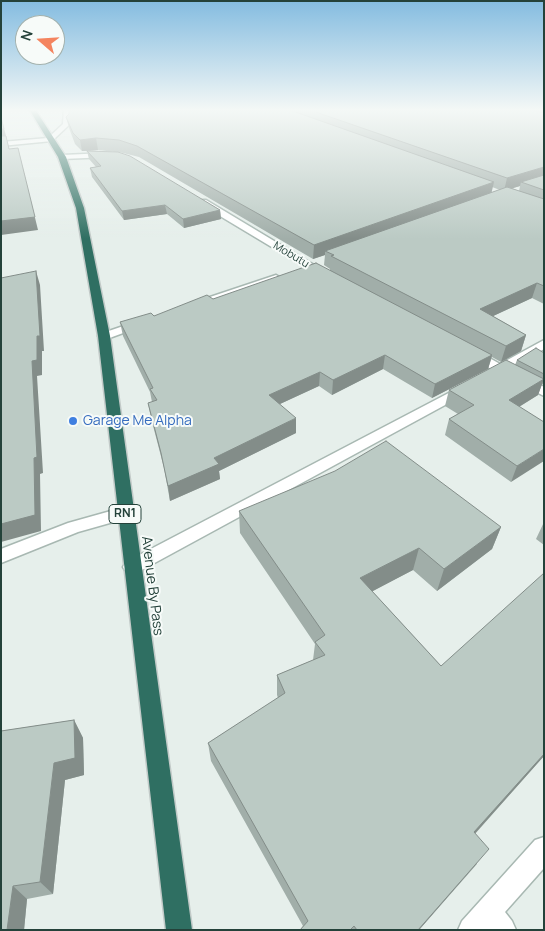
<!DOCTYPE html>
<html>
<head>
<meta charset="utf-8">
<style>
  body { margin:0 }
  #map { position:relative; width:545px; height:931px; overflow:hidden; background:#e6efeb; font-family:Manrope,sans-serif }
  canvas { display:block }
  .frame { position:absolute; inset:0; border:2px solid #24423a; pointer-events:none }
  .north { position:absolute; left:15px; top:15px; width:50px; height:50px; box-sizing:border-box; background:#f7fbf9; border:1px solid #a3b1ad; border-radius:50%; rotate:289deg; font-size:14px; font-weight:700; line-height:20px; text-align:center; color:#24423a }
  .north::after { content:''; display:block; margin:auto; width:18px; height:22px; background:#f4845f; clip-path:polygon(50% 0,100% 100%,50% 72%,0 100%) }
</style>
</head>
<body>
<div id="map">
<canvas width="545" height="931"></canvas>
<div class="frame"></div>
<div class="north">N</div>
</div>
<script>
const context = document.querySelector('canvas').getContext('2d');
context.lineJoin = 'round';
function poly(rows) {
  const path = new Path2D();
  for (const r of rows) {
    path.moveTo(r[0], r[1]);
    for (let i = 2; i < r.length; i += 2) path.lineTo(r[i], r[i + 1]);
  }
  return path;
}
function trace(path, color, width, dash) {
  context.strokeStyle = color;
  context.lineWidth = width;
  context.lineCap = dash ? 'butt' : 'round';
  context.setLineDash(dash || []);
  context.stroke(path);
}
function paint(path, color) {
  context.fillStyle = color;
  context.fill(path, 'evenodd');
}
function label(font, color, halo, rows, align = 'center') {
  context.font = font + ' Manrope,sans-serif';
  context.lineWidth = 4;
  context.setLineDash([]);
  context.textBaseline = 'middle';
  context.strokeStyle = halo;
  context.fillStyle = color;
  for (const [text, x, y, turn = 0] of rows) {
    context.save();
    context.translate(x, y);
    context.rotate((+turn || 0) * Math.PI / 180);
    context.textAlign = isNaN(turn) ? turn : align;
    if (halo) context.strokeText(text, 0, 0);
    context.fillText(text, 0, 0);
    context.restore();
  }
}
const minor = poly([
  [64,109,70,109,69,125,52,141,1,146,1,142,48,138,63,124,64,109],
  [107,153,110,153,110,157,62,159,58,157,62,155,107,153],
  [200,200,206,200,329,274,324,277,320,276,200,204,200,200],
  [276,275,281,278,280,280,197,308,189,308,187,306,189,304,276,275],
  [141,320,145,321,147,323,145,325,104,340,98,336,100,334,141,320],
  [544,340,544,349,510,369,544,387,544,396,501,374,491,375,489,372,491,369,467,354,469,351,477,351,500,364,544,340],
  [464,385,471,389,469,392,138,572,132,574,126,572,123,567,126,562,464,385],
  [125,507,131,509,133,513,131,517,78,532,1,563,1,549,68,523,125,507],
  [544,837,544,868,505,912,512,921,516,930,458,930,462,921,535,840,544,837]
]);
const highway = poly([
  [29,109,35,109,66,157,84,208,110,336,192,930,166,930,98,336,76,208,58,157,29,109]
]);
trace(minor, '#a8b8b2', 3);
trace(highway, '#c2cac8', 3);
paint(minor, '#fff');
paint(highway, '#2f6f62');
paint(poly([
  [69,109,544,109,544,304,532,298,493,316,526,335,521,351,501,362,492,357,488,369,432,398,383,369,332,395,319,386,280,404,296,433,219,471,220,479,170,501,164,468,151,418,148,403,152,402,150,392,123,336,120,322,154,316,213,299,330,270,330,269,324,265,325,255,313,259,139,157,119,152,220,210,221,219,184,228,167,214,124,220,92,177,90,168,96,167,89,159,87,151,82,151,75,144,69,128,66,117,69,114],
  [98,150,115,152,91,151],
  [520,186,519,191,512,188],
  [492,187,500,190,491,193],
  [544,353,544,385,542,384,538,395,519,407,544,422,511,482,445,435,449,419,458,414,445,406,449,390,515,365,517,360],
  [239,511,501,527,492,549,437,591,413,570,372,591,441,666,544,756,475,834,477,864,419,930,300,930,303,926,211,761,208,743,278,698,277,695,277,675,313,660,315,644,240,533],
  [544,522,544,545,536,539],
  [74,720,83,738,84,775,65,780,53,894,27,899,24,930,1,930,1,731]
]), '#a1aea9');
paint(poly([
  [1,116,12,160,1,140],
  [96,138,98,150,82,151,80,140],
  [18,148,38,230,1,235,1,221],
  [544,167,544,178,521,182,520,186,504,191,507,178],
  [494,182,491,195,325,251,325,255,313,259,314,245],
  [165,205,167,214,124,220,122,211],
  [220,210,221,219,184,228,183,219],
  [36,271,40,285,44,351,42,351,42,375,37,376,43,473,40,474,41,531,1,542,1,524,32,361],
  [537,283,532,298,476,324,480,309],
  [526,335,521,351,501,362,506,346],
  [385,355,383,369,332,395,333,380],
  [492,355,488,369,432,398,435,384],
  [320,372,319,386,269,409,269,395],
  [544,379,538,395,504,416,509,400],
  [296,418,296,433,219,471,220,479,170,501,168,486,214,458],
  [544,449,544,461,511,482,517,466],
  [501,527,492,549,437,591,444,569],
  [419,548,413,570,356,600,360,578],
  [74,720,83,738,84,775,65,780,53,894,40,882,54,763],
  [544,754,544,756,462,848,474,832],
  [489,849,419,930,418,930],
  [13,886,27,899,24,930,7,930]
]), '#838d89');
const building = poly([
  [69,109,287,109,494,182,314,245,137,146,119,140,96,138,80,140,73,133,66,117,69,114,69,109],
  [307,109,530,109,544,113,544,167,507,178,307,109],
  [1,117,4,129,1,129,1,117],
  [1,136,6,136,9,149,18,148,35,217,1,221,1,136],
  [87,151,118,152,130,156,220,210,183,219,165,205,122,211,90,168,101,166,87,151],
  [544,175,544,190,521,182,544,175],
  [507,187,544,199,544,286,537,283,480,309,526,335,506,346,331,256,334,255,325,251,507,187],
  [316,263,492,355,435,384,385,355,333,380,320,372,269,395,296,418,214,458,219,464,168,486,161,453,148,403,157,400,150,389,153,388,120,322,151,313,154,316,207,295,213,299,316,263],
  [36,271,40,336,37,336,37,360,32,361,37,457,34,458,35,515,1,524,1,278,36,271],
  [536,348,544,353,544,374,517,360,536,348],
  [506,360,544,379,509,400,544,422,544,449,517,466,449,419,474,405,449,390,506,360],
  [386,441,501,527,444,569,419,548,360,578,441,666,544,573,544,754,474,832,489,849,418,930,357,930,354,926,350,930,300,930,308,921,208,743,285,693,277,675,325,655,315,642,325,635,239,511,335,471,386,441],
  [74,720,75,758,54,763,40,882,13,886,7,930,1,930,1,731,74,720]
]);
paint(building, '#bbcac4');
trace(building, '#838d89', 1);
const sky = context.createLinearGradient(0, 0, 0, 239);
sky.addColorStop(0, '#84bce0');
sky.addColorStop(0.46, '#f4f8f6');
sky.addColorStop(1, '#f4f8f600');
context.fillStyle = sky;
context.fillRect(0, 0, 545, 239);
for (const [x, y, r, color] of [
  [73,421,5,"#3f7fe0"]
]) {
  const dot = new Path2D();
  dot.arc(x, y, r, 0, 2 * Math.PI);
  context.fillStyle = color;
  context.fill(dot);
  trace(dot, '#f7fbf9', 2);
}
label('11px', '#24423a', '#f7fbf9', [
  ["Mobutu",291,255,31]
]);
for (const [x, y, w] of [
  [125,514,32]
]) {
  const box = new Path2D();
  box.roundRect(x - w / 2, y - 9.5, w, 19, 4);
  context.fillStyle = '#f7fbf9';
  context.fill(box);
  trace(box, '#24423a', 1);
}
label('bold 12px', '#24423a', null, [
  ["RN1",125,514]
]);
label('14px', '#366cbe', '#f7fbf9', [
  ["Garage Me Alpha",83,421]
], 'left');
label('14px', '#24423a', '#f7fbf9', [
  ["Avenue By Pass",152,586,83]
]);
</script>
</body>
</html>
